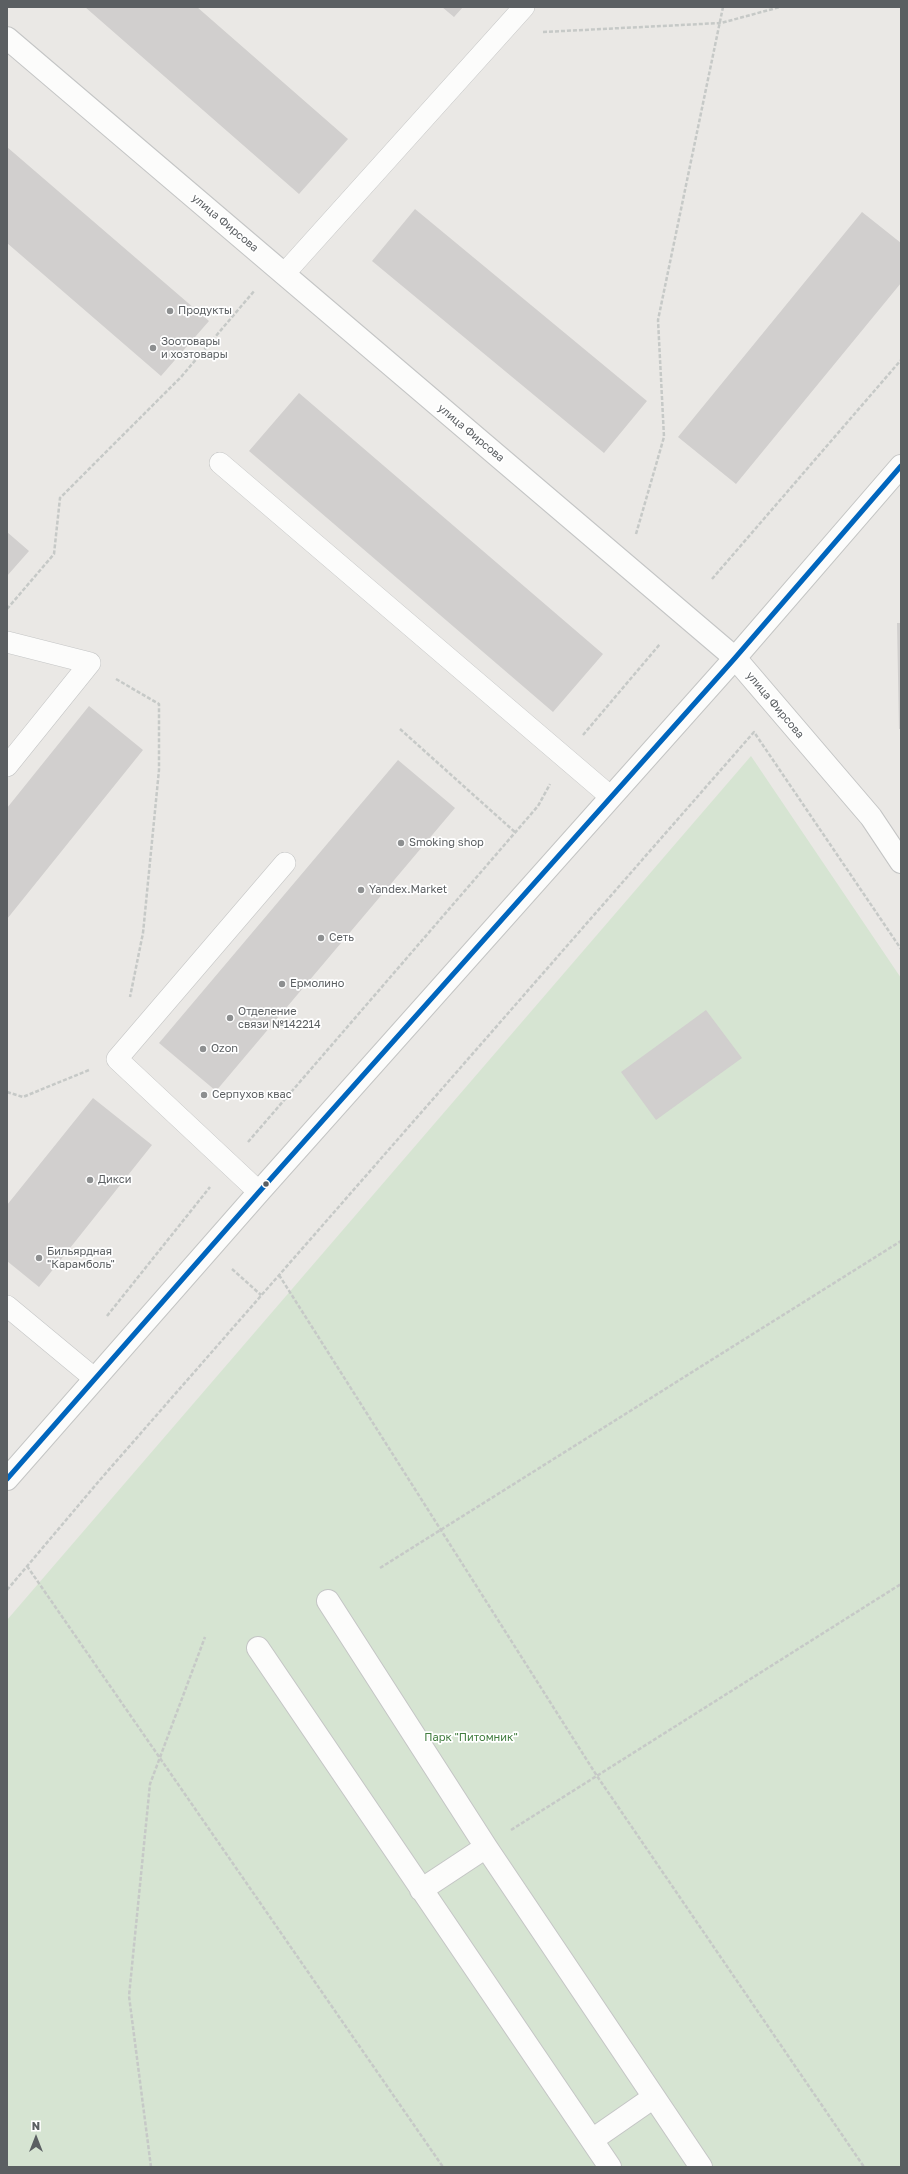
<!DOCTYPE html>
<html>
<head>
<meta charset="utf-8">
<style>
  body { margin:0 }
  #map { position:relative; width:908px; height:2174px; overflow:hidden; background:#eae8e5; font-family:"Golos Text",sans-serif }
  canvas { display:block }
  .frame { position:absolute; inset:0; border:8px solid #5b5f62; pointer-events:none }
  .north { position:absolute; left:16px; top:2118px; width:40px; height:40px; -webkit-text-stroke:3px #fff; paint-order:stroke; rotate:0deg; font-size:11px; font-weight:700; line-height:16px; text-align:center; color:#5b5f62 }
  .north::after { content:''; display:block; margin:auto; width:14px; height:18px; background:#5b5f62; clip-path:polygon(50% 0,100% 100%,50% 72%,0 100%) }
</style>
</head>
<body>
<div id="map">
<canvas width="908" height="2174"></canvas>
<div class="frame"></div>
<div class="north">N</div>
</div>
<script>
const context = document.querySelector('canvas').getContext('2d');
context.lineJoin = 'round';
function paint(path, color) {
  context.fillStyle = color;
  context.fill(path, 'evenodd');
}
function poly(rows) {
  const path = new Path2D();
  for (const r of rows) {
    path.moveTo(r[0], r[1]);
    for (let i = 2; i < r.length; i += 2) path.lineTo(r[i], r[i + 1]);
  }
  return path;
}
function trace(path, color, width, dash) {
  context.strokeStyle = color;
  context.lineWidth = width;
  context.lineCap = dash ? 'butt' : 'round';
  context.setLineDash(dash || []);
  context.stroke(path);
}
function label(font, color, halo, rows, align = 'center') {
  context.font = font + ' "Golos Text",sans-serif';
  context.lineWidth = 3.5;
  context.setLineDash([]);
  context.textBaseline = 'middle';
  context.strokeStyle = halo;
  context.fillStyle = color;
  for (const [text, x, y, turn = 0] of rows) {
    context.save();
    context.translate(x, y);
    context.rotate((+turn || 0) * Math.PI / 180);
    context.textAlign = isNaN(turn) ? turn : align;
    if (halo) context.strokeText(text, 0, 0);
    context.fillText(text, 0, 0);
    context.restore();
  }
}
paint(poly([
  [751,756,901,978,901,2167,7,2167,7,1620]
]), '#d6e4d2');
paint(poly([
  [85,7,197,7,348,139,299,194],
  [442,7,463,7,454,17],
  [7,147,209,321,161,376,7,243],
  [415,209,647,401,604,453,372,261],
  [862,212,901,243,901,283,736,484,678,437],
  [299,393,603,654,553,712,249,451],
  [7,532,29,551,7,576],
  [897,623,901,623,901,729,899,729],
  [89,706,143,750,7,919,7,808],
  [398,760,455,808,216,1091,159,1043],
  [706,1010,742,1058,656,1120,621,1072],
  [93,1098,152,1145,39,1287,7,1261,7,1205]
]), '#d1cfce');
const lane = poly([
  [284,274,524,7],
  [220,463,611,797],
  [7,642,90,663,7,766],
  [259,1192,117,1059,285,863],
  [7,1306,95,1379]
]);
const street = poly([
  [7,38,735,658,871,817,901,862],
  [328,1601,486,1847,701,2167],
  [258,1648,610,2167],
  [421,1890,486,1847],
  [592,2140,654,2097]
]);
const secondary = poly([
  [7,1479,259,1192,735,658,901,466]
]);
trace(lane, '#c4c5c5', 22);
trace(street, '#c4c5c5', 24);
trace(secondary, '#c4c5c4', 24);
trace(poly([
  [543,32,721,23,780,7],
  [636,534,664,437,658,320,723,7],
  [712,579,901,360],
  [7,609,54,554,60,498,181,377,255,290],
  [116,679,159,704,159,770,143,933,130,997],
  [400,729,516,833],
  [583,735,660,644],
  [7,1092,23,1097,89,1070],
  [248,1142,538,806,550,784],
  [232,1269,261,1295],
  [279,1275,597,1776,864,2167],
  [107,1316,210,1187],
  [27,1566,443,2167],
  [380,1568,901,1241],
  [7,1590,99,1481,754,732,901,949],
  [511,1830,901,1584],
  [151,2167,129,1996,150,1784,205,1637]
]), '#c6c9c7', 2.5, [4, 2]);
trace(lane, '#fcfcfb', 21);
trace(street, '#fcfcfb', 22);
trace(secondary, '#fcfcfb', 22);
trace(poly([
  [7,1479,259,1192,735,658,901,466]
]), '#0065bd', 5);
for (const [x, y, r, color] of [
  [170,311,4,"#8d8f90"],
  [153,348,4,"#8d8f90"],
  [401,843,4,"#8d8f90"],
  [361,890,4,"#8d8f90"],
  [321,938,4,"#8d8f90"],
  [282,984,4,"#8d8f90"],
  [230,1018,4,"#8d8f90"],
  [203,1049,4,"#8d8f90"],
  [204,1095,4,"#8d8f90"],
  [90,1180,4,"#8d8f90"],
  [266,1184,3.5,"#5b5f62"],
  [39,1258,4,"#8d8f90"]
]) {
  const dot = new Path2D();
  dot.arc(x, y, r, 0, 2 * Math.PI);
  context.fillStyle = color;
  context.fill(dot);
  trace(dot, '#fff', 1.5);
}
label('11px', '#5b5f62', '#fff', [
  ["улица Фирсова",225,223,40],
  ["улица Фирсова",471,433,40],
  ["улица Фирсова",775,705,50]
]);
label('11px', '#5b5f62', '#fff', [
  ["Продукты",178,311],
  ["Зоотовары",161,342],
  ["и хозтовары",161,355],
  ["Smoking shop",409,843],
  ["Yandex.Market",369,890],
  ["Сеть",329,938],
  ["Ермолино",290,984],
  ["Отделение",238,1012],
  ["связи №142214",238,1025],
  ["Ozon",211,1049],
  ["Серпухов квас",212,1095],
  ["Дикси",98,1180],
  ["Бильярдная",47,1252],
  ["\"Карамболь\"",47,1265]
], 'left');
label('11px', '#417d3f', '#fff', [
  ["Парк \"Питомник\"",471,1738]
]);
</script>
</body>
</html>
